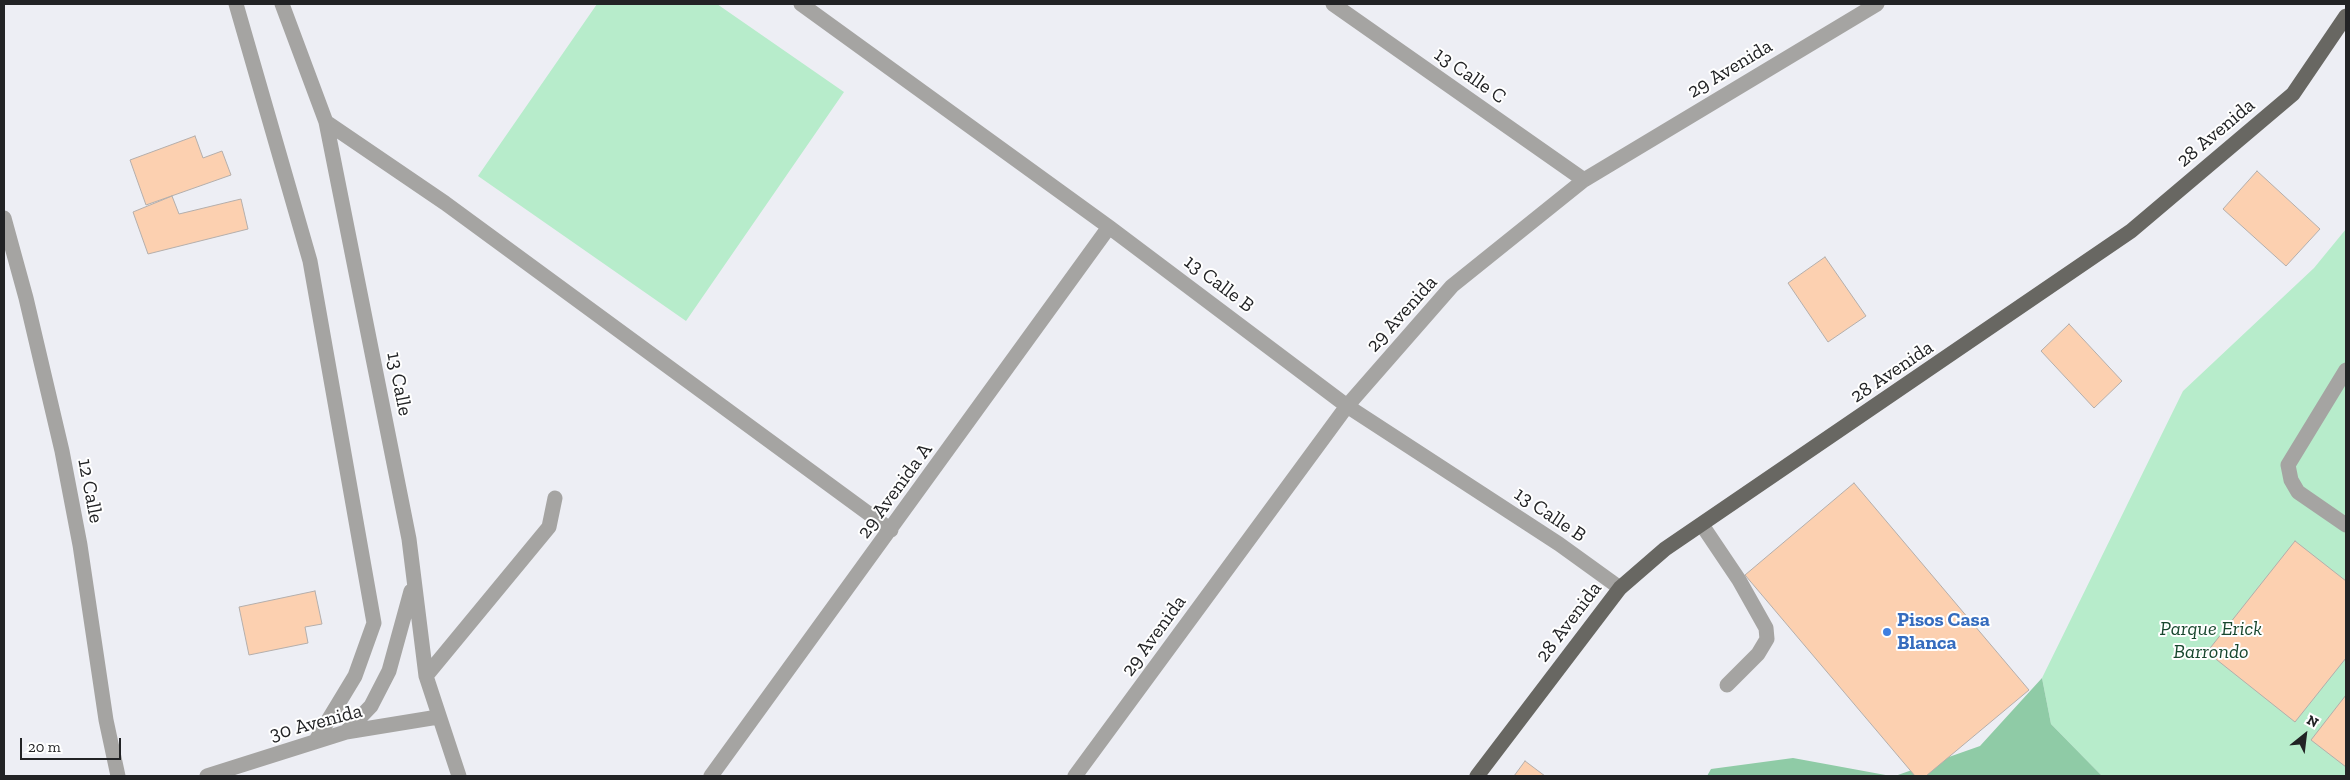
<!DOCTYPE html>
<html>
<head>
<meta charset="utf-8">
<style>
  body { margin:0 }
  #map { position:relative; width:2350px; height:780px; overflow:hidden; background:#edeef4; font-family:"Zilla Slab",serif }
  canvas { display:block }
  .frame { position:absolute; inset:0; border:5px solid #222325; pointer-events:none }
  .north { position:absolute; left:2280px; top:710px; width:50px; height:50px; -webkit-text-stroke:4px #fff; paint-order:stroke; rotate:29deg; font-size:14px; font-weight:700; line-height:20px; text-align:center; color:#222325 }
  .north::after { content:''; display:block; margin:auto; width:18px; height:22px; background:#222325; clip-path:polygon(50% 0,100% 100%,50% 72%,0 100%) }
  .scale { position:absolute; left:20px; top:738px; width:101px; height:22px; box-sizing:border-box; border:2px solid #222325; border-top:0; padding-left:6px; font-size:15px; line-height:18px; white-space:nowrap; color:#222325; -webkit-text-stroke:4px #fff; paint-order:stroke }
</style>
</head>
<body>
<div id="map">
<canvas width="2350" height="780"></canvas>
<div class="frame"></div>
<div class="north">N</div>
<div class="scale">20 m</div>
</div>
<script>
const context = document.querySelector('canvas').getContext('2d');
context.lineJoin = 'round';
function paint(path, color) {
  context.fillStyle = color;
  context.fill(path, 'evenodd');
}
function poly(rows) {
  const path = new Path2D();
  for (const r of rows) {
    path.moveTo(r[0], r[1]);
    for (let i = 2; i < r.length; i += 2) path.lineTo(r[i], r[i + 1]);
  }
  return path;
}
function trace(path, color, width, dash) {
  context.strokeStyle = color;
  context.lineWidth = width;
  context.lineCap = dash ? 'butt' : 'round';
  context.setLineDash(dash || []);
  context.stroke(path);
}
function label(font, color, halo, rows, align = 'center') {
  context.font = font + ' "Zilla Slab",serif';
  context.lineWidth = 4;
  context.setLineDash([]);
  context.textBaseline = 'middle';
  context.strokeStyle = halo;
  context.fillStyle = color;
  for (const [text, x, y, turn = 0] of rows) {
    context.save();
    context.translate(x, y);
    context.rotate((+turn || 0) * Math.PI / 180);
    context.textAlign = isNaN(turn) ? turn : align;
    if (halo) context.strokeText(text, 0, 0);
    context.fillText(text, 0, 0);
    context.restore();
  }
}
paint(poly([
  [597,4,717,4,844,92,686,321,478,176],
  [2346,229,2346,776,2102,776,2051,724,2042,678,2183,391,2314,268]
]), '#b7eccb');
paint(poly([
  [2042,678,2051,724,2102,776,1895,776,1980,746],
  [1793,758,1891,776,1707,776,1711,769]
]), '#8fcba6');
const building = poly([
  [195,136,203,158,222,151,231,175,146,205,130,160,195,136],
  [2257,171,2320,229,2286,266,2223,209,2257,171],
  [172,196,179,214,241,199,248,229,148,254,133,212,172,196],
  [1825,257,1866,316,1828,342,1788,283,1825,257],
  [2069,324,2122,381,2094,408,2041,351,2069,324],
  [1854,483,2029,690,1926,776,1915,776,1745,575,1854,483],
  [2295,541,2346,581,2346,658,2295,722,2207,652,2295,541],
  [315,591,322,624,305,627,308,643,249,655,239,607,315,591],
  [2346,695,2346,767,2311,740,2346,695],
  [1525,761,1545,776,1514,776,1525,761]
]);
paint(building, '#fcd0b0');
trace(building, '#b4aeab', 1);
trace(poly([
  [236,4,310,261,374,623,355,676,315,742],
  [282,4,326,122,409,539,426,676,459,776],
  [801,4,1109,227,1347,406,1559,544,1620,588],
  [1333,4,1584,180],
  [326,122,445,203,891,530],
  [4,218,26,298,62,451,80,545,106,720,118,776],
  [2346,370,2288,465,2291,480,2298,492,2346,525],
  [1702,525,1739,580,1766,628,1767,639,1758,654,1727,685],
  [426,676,549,527,555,498],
  [346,732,371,706,389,671,411,591],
  [207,776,346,732,438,717],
  [711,776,1109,227],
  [1075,776,1347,406,1452,286,1584,180,1877,4]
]), '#a5a4a2', 15);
trace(poly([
  [1477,776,1620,588,1665,549,2131,231,2293,94,2346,16]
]), '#686762', 15);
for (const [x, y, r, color] of [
  [1887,632,5,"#3f7fe0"]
]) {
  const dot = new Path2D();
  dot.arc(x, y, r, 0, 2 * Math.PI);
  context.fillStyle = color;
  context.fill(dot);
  trace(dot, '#fff', 2);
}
label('20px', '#222325', '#fff', [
  ["29 Avenida",1730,69,-31],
  ["13 Calle C",1470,76,35],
  ["28 Avenida",2216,133,-40],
  ["13 Calle B",1219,284,37],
  ["29 Avenida",1402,314,-48],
  ["28 Avenida",1892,372,-34],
  ["13 Calle",399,384,79],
  ["12 Calle",90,491,79],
  ["29 Avenida A",895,491,-54],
  ["13 Calle B",1550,515,34],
  ["28 Avenida",1569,622,-53],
  ["29 Avenida",1154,636,-54],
  ["30 Avenida",316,723,-15]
]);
label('bold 20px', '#366cbe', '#fff', [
  ["Pisos Casa",1897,620],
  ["Blanca",1897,643]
], 'left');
label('italic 20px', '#18472e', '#fff', [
  ["Parque Erick",2211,629],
  ["Barrondo",2211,652]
]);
</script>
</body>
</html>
